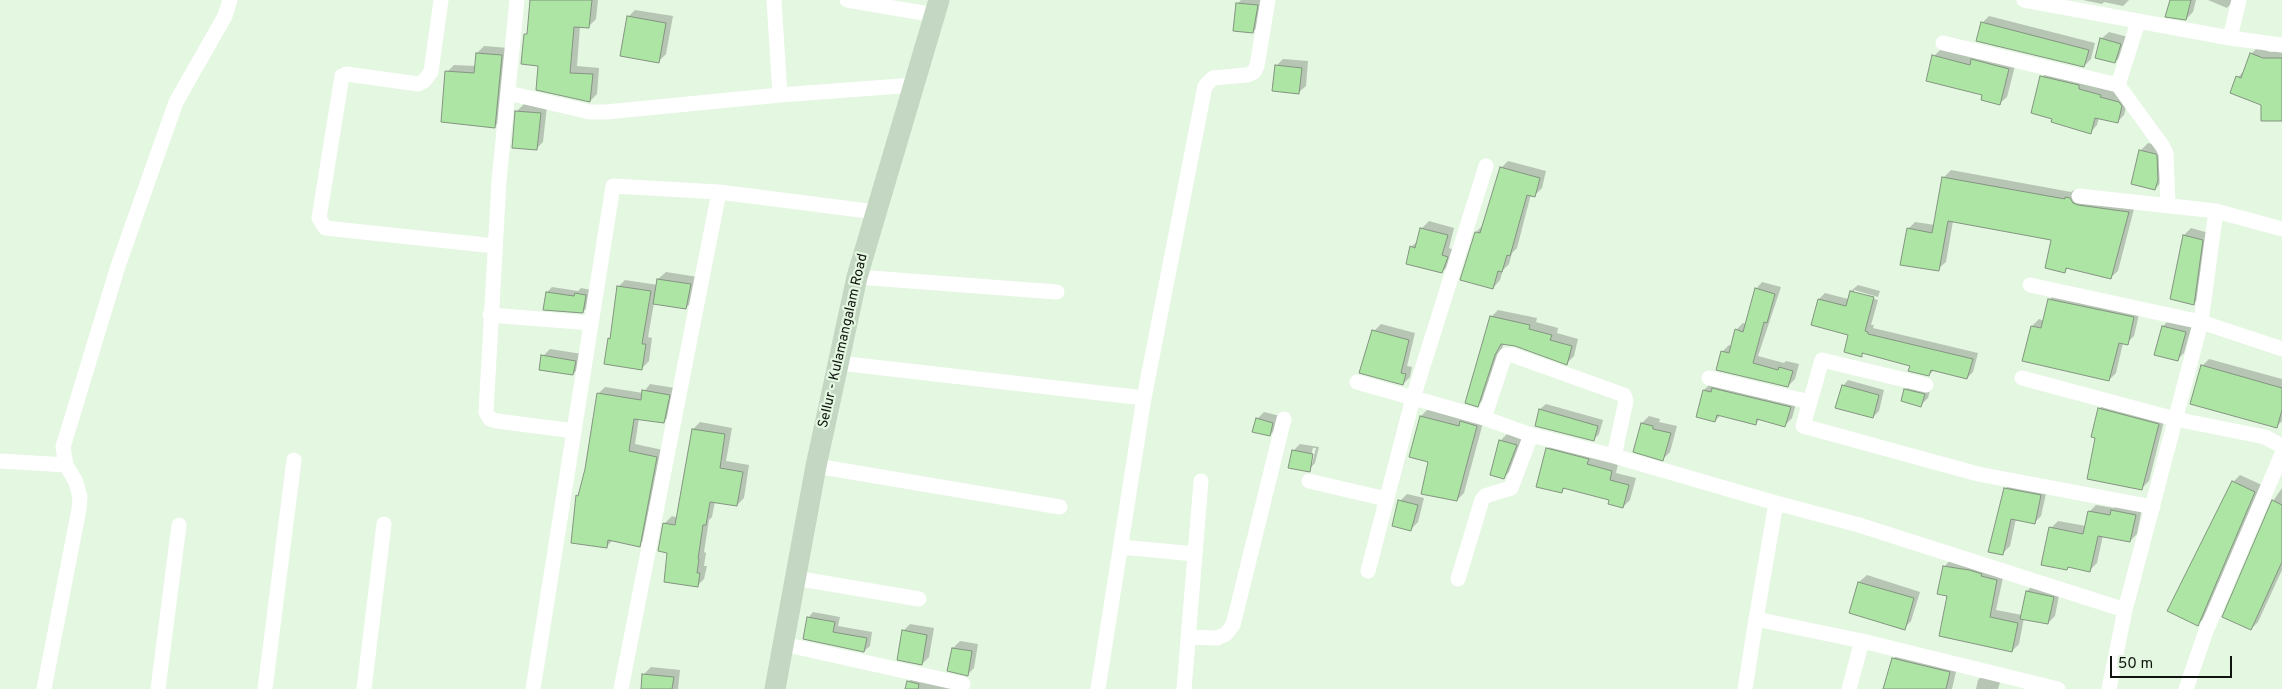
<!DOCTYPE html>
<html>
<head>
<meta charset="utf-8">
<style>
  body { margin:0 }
  #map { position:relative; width:2282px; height:689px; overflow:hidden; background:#e4f7e1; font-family:Overpass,sans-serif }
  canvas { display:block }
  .scale { position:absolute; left:2110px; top:656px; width:122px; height:22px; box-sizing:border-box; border:2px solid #10160f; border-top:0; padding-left:6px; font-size:15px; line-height:18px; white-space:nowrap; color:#10160f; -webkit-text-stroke:4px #e4f7e1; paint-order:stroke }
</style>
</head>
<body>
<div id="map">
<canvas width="2282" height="689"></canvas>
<div class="scale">50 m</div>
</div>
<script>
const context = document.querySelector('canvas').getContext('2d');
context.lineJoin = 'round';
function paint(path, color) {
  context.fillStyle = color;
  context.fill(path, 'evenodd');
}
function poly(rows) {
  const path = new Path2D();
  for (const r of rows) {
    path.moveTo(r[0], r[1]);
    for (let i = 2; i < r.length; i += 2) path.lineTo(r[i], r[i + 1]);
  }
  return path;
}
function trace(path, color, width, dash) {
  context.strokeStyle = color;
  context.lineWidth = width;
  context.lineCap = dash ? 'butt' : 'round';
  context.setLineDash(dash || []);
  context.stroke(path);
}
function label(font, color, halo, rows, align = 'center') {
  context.font = font + ' Overpass,sans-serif';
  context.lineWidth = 4.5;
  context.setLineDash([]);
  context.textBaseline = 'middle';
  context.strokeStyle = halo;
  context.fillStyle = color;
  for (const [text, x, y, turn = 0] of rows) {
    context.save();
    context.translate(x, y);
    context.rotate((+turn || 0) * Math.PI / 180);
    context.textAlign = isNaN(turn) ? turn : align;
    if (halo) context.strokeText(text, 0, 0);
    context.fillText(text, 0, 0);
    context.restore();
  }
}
paint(poly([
  [532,0,598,0,596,19,589,26,580,26,577,66,599,68,597,94,590,101,539,65,525,35,529,31],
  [1241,0,1264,0,1260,24,1253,32,1238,3],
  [2083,0,2129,0,2123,6,2104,2,2102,4],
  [2171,0,2196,0,2193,12,2186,19],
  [2208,0,2234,0,2227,8],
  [635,10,673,16,666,54,659,61,628,17],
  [1989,16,2095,43,2091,59,2084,66,1982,23],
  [2109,32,2128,37,2122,55,2115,62,2101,39],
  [484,46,509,48,501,120,494,127,447,72,454,65,476,66,477,53],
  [2258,47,2270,52,2282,51,2282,119,2262,104,2238,77,2245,70,2251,54],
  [1941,49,2016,62,2007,97,1999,104,1984,94,1934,56],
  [1283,59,1308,61,1306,86,1298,93,1276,66],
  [2049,70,2126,95,2128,99,2124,115,2117,122,2099,118,2097,125,2090,133,2053,118,2042,77],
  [524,104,547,106,543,142,536,149,517,111],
  [2148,143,2163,147,2162,181,2155,189,2133,183,2141,150],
  [1508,161,1546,171,1542,188,1535,195,1531,194,1517,248,1512,253,1509,264,1503,270,1500,280,1493,288,1476,232,1483,225,1501,168],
  [1951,170,2071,192,2074,190,2135,205,2118,271,2110,278,2068,268,2065,271,2053,239,1953,221,1946,262,1938,269,1908,229,1915,222,1935,225,1944,177],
  [1429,221,1454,228,1449,248,1454,250,1449,265,1442,272,1411,247,1419,240,1422,228],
  [2191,228,2209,233,2200,297,2193,304,2184,235],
  [666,272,698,277,693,300,686,308,654,303,648,337,652,338,649,361,642,368,609,339,612,336,618,287,625,280,658,285,658,279],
  [1762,282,1781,287,1758,356,1784,363,1786,361,1799,364,1795,379,1788,386,1722,352,1729,345,1732,346,1736,330,1743,323,1747,324,1756,289],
  [1858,285,1880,291,1878,297,1854,290,1854,293,1878,300,1871,325,1874,325,1873,328,1978,353,1973,372,1967,378,1934,370,1929,375,1911,365,1864,352,1861,355,1849,334,1819,299,1825,293,1848,299,1851,291],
  [552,287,578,291,581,288,591,290,588,306,583,312,547,292],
  [2057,292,2140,310,2134,336,2127,343,2123,343,2116,373,2109,380,2032,326,2039,319,2044,321,2050,299],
  [1498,310,1537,318,1536,322,1558,328,1557,333,1578,339,1574,356,1567,363,1515,345,1504,343,1485,398,1478,405,1491,317],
  [2170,319,2192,325,2184,353,2177,360,2155,354,2163,326],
  [1381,324,1415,333,1407,366,1412,367,1410,377,1403,384,1374,331],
  [550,349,582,354,580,367,573,374,543,356],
  [2209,359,2282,379,2282,421,2277,426,2202,366],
  [1848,380,1884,390,1879,411,1873,417,1843,386],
  [1711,383,1797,400,1792,418,1785,425,1760,419,1755,424,1721,415,1715,421,1704,390],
  [1912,383,1931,387,1928,398,1921,405,1905,390],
  [650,384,675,388,670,415,663,422,639,418,635,444,663,450,646,538,639,545,613,540,606,547,578,496,586,470,598,394,605,387,643,393],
  [2106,402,2165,417,2149,481,2142,488,2097,437,2099,409],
  [1546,404,1603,420,1599,434,1593,440,1540,409],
  [1428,409,1484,419,1464,493,1457,500,1429,461,1421,416],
  [1264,412,1280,416,1277,428,1270,435,1257,419],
  [1649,416,1660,419,1659,422,1677,426,1670,452,1663,459,1642,423],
  [700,422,732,428,726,461,749,465,744,498,737,505,715,501,712,517,709,520,704,552,706,553,704,566,707,566,704,579,697,586,668,552,659,550,665,523,672,516,678,518,693,429],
  [1507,434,1523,438,1511,470,1504,477,1500,441],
  [1554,442,1618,464,1616,473,1636,478,1630,500,1623,507,1610,499,1566,487,1561,492,1547,449],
  [1300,444,1319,447,1315,463,1308,471,1293,451],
  [1313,448,1316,448,1312,464,1309,464],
  [2240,475,2262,485,2205,617,2198,624,2233,482],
  [2012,482,2047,489,2041,516,2034,523,2016,519,2010,546,2003,553,2005,489],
  [2282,488,2282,570,2258,622,2251,629,2273,501],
  [1407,494,1424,498,1418,522,1411,529,1400,501],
  [2119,503,2142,508,2137,534,2130,541,2103,535,2097,563,2090,570,2070,566,2067,569,2051,528,2058,521,2086,526,2089,512,2096,505,2114,508],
  [1951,559,2004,573,1996,610,2022,615,2027,591,2034,584,2060,590,2055,616,2048,623,2024,618,2019,644,2012,651,1949,595,1944,567],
  [1867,575,1920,592,1911,621,1904,628,1850,612,1859,582],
  [813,612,840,617,838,626,872,632,870,646,864,651,808,618],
  [910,624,934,628,929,657,922,664,903,631],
  [960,641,978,644,974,668,967,675,953,648],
  [1902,650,1958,663,1952,689,1891,689,1893,659],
  [651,667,680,670,678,689,642,689,644,674],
  [1985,673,2002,676,1998,689,1976,689,1978,680],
  [915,675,962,689,907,689,908,682]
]), '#0003');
const building = poly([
  [530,0,592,0,589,28,574,27,570,73,593,74,590,102,536,90,538,66,521,64,524,34,527,34,530,0],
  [2170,0,2191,0,2186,20,2165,17,2170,0],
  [1236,3,1258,5,1253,33,1233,31,1236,3],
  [627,16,666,23,659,63,620,56,627,16],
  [1981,22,2089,50,2084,67,1976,41,1981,22],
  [2100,38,2121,44,2115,63,2095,58,2100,38],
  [476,53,502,55,495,128,441,122,445,71,474,73,476,53],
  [2250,53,2263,58,2282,58,2282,121,2261,121,2261,105,2230,93,2236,76,2241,78,2250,53],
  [1932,55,1970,65,1971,59,2009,69,2000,105,1981,100,1982,95,1926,81,1932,55],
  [1275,65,1302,68,1299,94,1272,91,1275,65],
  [2040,76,2079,85,2079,89,2101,95,2100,97,2119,102,2122,106,2118,123,2095,118,2091,134,2051,122,2052,119,2031,113,2040,76],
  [515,111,541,113,537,150,512,148,515,111],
  [2139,150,2156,154,2157,156,2158,180,2155,190,2131,184,2139,150],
  [1500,167,1540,178,1535,197,1527,195,1510,256,1507,255,1502,272,1498,271,1493,289,1460,280,1475,232,1480,233,1500,167],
  [1942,177,2065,199,2065,197,2070,198,2073,203,2078,205,2129,212,2111,279,2066,268,2065,273,2045,268,2051,240,1948,221,1939,271,1900,265,1907,228,1932,233,1942,177],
  [1420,228,1448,235,1442,255,1448,257,1442,273,1406,264,1410,246,1415,248,1420,228],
  [2183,235,2203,240,2194,305,2170,299,2183,235],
  [657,279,691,284,686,309,653,304,657,279],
  [617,286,651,291,642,344,646,344,642,370,604,364,608,338,610,339,617,286],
  [1755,288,1775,294,1767,323,1764,322,1753,363,1778,370,1779,367,1793,371,1788,387,1716,370,1721,351,1729,353,1735,329,1743,332,1755,288],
  [1850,291,1874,297,1865,331,1868,332,1868,334,1973,359,1967,379,1931,370,1929,376,1908,371,1910,366,1862,353,1862,357,1844,352,1848,335,1811,325,1818,299,1846,306,1850,291],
  [546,292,574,296,575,293,586,295,583,313,543,310,546,292],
  [2048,299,2134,317,2128,345,2119,343,2109,381,2022,361,2031,326,2041,328,2048,299],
  [1490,316,1530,325,1529,329,1552,335,1550,340,1572,346,1567,365,1515,346,1501,344,1495,355,1478,407,1465,403,1490,316],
  [2162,326,2186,332,2178,361,2154,355,2162,326],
  [1372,330,1409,340,1401,373,1406,374,1403,385,1359,373,1372,330],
  [541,355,576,361,573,375,539,370,541,355],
  [2201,365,2282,388,2282,410,2277,428,2190,404,2201,365],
  [1842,385,1879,395,1873,418,1835,408,1842,385],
  [1712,388,1791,407,1785,427,1757,419,1756,425,1717,415,1715,422,1696,417,1703,390,1711,392,1712,388],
  [1904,389,1925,394,1921,407,1901,401,1904,389],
  [642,390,670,395,664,423,634,419,629,451,657,457,640,547,608,540,607,548,571,543,576,495,578,496,585,469,597,393,641,400,642,390],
  [2098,408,2159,424,2142,490,2087,479,2095,438,2091,437,2098,408],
  [1539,409,1598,426,1594,441,1535,426,1539,409],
  [1420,416,1459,426,1460,421,1477,426,1457,501,1421,494,1428,462,1409,457,1420,416],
  [1256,418,1273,423,1270,436,1252,432,1256,418],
  [1641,423,1653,426,1653,429,1671,433,1663,461,1633,452,1641,423],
  [692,429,725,434,720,468,743,472,737,506,710,502,706,525,703,525,698,559,699,559,697,573,700,573,698,587,664,582,667,553,658,551,663,523,675,525,692,429],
  [1499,440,1517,445,1504,479,1490,475,1499,440],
  [1546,448,1589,459,1587,464,1612,471,1610,480,1629,485,1623,508,1608,504,1609,500,1563,488,1562,493,1536,487,1546,448],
  [1292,450,1313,454,1310,472,1288,468,1292,450],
  [2232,481,2255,492,2198,626,2167,611,2232,481],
  [2004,488,2041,495,2035,524,2011,519,2003,555,1988,552,2004,488],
  [1398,500,1418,505,1411,531,1392,526,1398,500],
  [2272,500,2282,505,2282,562,2251,630,2222,617,2272,500],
  [2111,510,2136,515,2130,542,2098,536,2090,572,2068,567,2067,570,2041,565,2049,527,2083,534,2088,511,2110,515,2111,510],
  [1943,566,1969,570,1982,574,1981,576,1997,580,1990,617,2018,623,2012,652,1939,636,1947,596,1937,594,1943,566],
  [1858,582,1914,598,1905,630,1849,613,1858,582],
  [2026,591,2054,597,2048,624,2020,619,2026,591],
  [807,617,835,622,833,632,867,638,864,652,803,639,807,617],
  [902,630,927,635,922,665,897,660,902,630],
  [952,648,972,651,968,676,947,671,952,648],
  [1892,658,1950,672,1946,689,1883,689,1892,658],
  [642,674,674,677,672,689,641,689,642,674],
  [907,681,919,684,918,689,905,689,907,681]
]);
paint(building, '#ade5a4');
trace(building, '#839480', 1);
trace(poly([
  [441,0,431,72,424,81,418,84,347,74,342,76,319,218,325,228,495,246],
  [517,0,499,181,486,412,490,419,497,421,574,431],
  [774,0,780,95],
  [847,0,935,15],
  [2024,0,2230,38,2282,45],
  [2230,38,2239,0],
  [1943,43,2118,85,2138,22],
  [2118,85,2163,147,2166,154,2168,205],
  [508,93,590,112,606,112,780,95,914,85],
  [2079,196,2216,211,2201,322,2125,610,2109,689],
  [2216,211,2282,229],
  [857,277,1057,292],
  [2030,285,2201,322,2282,349],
  [490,315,591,323],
  [839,363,1144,398,1098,689],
  [1709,378,1810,402],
  [2022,378,2175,419,2265,437,2282,446],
  [1357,382,1484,418,1531,435,1614,456,1776,503,1859,525,2125,610],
  [1926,385,1822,360,1803,426,1978,474,2153,507],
  [1144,398,1205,86,1213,78,1247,75,1254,72,1257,66,1268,0],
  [1484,418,1504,358,1506,355,1512,355,1624,395,1626,401,1614,456],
  [0,461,66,465],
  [816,466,1060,507],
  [1309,481,1386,499],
  [1121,547,1195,554],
  [1368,571,1413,398,1486,166],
  [795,578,919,599],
  [1458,579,1482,500,1485,496,1511,488,1531,435],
  [1756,619,1776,503],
  [1188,637,1217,638,1226,634,1233,625,1284,419],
  [783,644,963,684],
  [44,689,79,509,80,497,76,482,66,465,63,447,118,266,176,102,225,16,230,0],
  [158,689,179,525],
  [265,689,294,460],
  [364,689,384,524],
  [533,689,613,186,719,192],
  [621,689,719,192,876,212],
  [1184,689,1201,481],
  [1745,689,1756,619,1862,641,2058,689],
  [1849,689,1862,641],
  [2186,689,2206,631,2282,454]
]), '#fff', 15);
trace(poly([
  [775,689,816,466,857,277,939,0]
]), '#c4d7c2', 21);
label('14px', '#10160f', '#e4f7e1', [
  ["Sellur - Kulamangalam Road",844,341,-77]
]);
</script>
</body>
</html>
